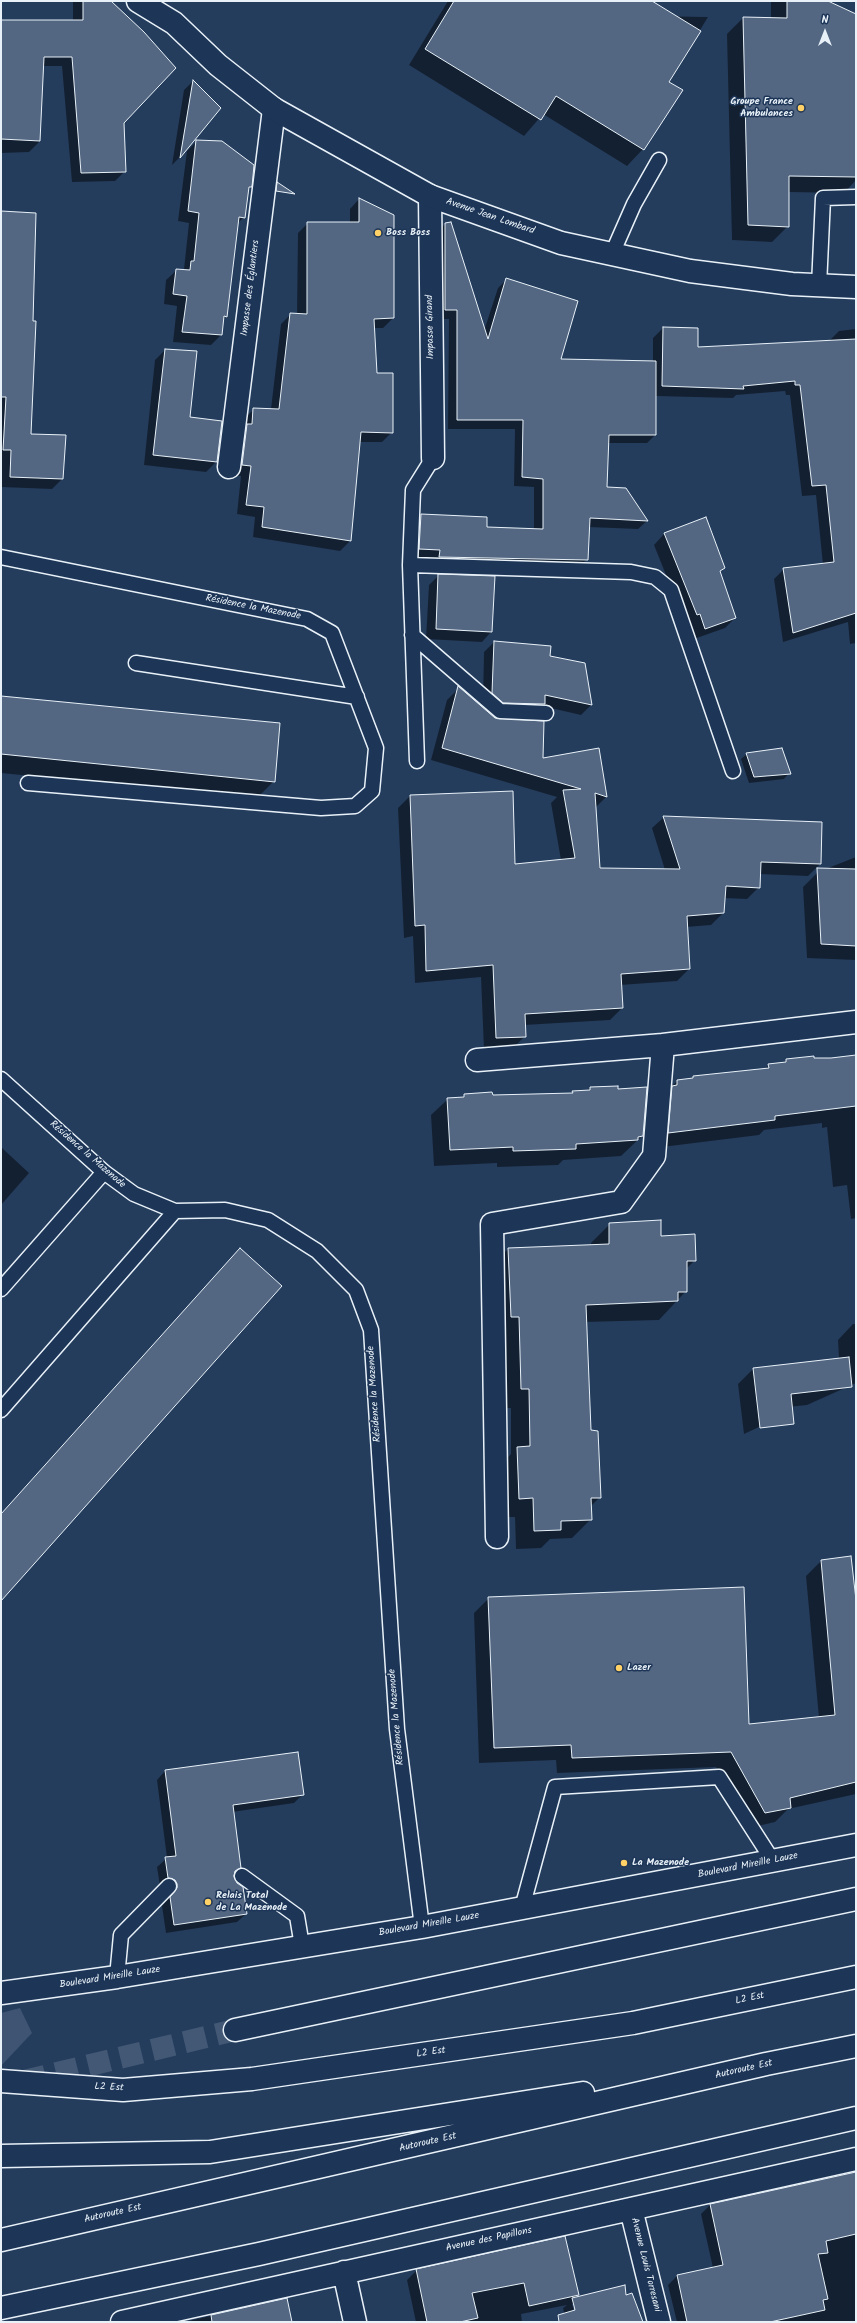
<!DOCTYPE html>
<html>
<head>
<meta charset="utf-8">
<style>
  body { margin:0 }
  #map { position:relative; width:857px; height:2323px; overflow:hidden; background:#253d5d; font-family:Kalam,sans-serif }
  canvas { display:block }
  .frame { position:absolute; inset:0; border:2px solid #e8f1f8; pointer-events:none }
  .north { position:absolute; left:805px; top:12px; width:40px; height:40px; -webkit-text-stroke:3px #1d3557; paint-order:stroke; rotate:0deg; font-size:11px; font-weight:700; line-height:16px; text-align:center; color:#e8f1f8 }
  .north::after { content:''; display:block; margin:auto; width:14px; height:18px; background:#e8f1f8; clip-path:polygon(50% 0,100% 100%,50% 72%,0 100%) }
</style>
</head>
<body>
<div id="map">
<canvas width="857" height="2323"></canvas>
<div class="frame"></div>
<div class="north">N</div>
</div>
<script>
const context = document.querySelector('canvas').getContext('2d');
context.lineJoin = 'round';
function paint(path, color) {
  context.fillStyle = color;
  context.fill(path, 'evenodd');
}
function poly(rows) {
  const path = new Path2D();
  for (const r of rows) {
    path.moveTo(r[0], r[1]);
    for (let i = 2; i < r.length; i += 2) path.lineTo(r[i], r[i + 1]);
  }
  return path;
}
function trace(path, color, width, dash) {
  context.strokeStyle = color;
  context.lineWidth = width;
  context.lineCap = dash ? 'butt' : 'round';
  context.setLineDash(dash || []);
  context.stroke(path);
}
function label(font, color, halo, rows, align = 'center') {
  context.font = font + ' Kalam,sans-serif';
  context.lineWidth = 3;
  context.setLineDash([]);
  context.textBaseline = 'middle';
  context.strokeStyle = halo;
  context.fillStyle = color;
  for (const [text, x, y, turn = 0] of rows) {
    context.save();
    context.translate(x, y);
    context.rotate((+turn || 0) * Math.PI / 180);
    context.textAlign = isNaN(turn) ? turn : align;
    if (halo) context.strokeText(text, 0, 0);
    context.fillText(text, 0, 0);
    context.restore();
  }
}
paint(poly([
  [20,2008,32,2033,1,2066,1,2013]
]), '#3e5472');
paint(poly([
  [73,1,110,1,125,171,115,181,72,182,62,66,43,66,39,142,29,152,1,153,1,39,73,21],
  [448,1,582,1,582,15,708,17,668,82,643,149,627,166,543,114,524,136,409,65],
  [771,1,832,1,835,5,856,15,856,180,844,193,788,192,788,226,772,242,732,240,727,34,743,18,771,18],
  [193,81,180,157,172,165,184,90],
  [197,141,251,187,247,190,244,217,237,224,226,316,223,320,221,335,211,345,173,342,177,306,164,304,166,280,177,270,184,269,189,223,178,221,187,151],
  [359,199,393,318,383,328,374,328,376,374,392,432,382,442,359,442,350,541,340,551,253,537,255,517,237,514,241,476,232,475,244,419,254,409,271,409,281,324,291,314,297,314,298,233,308,223,350,223,350,209],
  [1,212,30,434,62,479,52,489,1,487],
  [445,224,484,331,498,288,507,279,560,360,653,362,653,338,663,328,697,349,829,341,839,331,856,329,856,643,850,644,848,622,783,642,774,579,784,569,823,565,816,495,802,496,790,395,786,395,785,391,736,395,733,398,656,396,656,434,647,443,608,443,605,488,647,521,638,529,588,527,587,559,578,568,431,566,431,559,411,558,412,524,421,515,486,528,534,530,534,487,514,486,515,429,448,429,449,319,436,319,436,233],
  [165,350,189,418,221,422,216,462,206,472,144,465,155,360],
  [706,518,723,568,719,572,735,618,725,628,694,639,686,625,654,545,664,534],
  [439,575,491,632,482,642,426,639,429,585],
  [494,642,584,664,591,705,581,715,542,706,483,703,484,652],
  [459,688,542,759,606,797,595,808,600,869,665,870,652,828,664,817,820,864,808,876,759,874,759,887,747,899,724,898,723,913,711,925,686,927,689,969,677,981,620,985,622,1008,610,1020,524,1025,525,1036,513,1048,484,1050,481,977,415,983,413,936,404,938,398,808,410,796,514,865,561,860,551,803,557,797,431,760,447,700],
  [1,697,274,781,257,798,1,773],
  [747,754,789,773,784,779,749,783,741,759],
  [856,857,856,960,807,958,803,887,818,872],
  [856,1056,856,1218,851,1219,847,1185,833,1187,827,1127,822,1128,822,1123,764,1130,759,1135,654,1148,662,1096,677,1081,690,1080,693,1077,765,1069,769,1065,783,1064,786,1060,831,1059],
  [590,1088,642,1136,621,1156,563,1160,558,1165,497,1167,497,1163,434,1166,431,1115,448,1099,461,1098,465,1095,492,1096,571,1094,587,1092],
  [1,1147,29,1173,1,1205],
  [610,1224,660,1237,695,1260,686,1269,686,1291,659,1320,585,1322,590,1431,600,1497,590,1507,591,1519,572,1538,550,1539,541,1548,516,1549,515,1517,501,1517,499,1467,511,1454,511,1408,503,1408,489,1268,508,1249,591,1246,591,1243],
  [240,1249,1,1599,1,1514],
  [853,1324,856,1324,856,1383,807,1405,788,1407,776,1419,744,1434,738,1384,753,1369,839,1359,838,1340],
  [850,1557,856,1610,856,1794,788,1809,775,1822,749,1828,716,1767,557,1773,556,1760,479,1763,474,1613,489,1598,748,1725,819,1718,806,1576,821,1561],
  [297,1753,303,1794,294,1803,232,1812,240,1867,233,1874,246,1914,237,1922,166,1933,162,1906,169,1898,169,1893,160,1886,157,1867,167,1858,157,1780,165,1771],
  [856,2173,856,2322,677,2322,668,2285,677,2276,713,2268,701,2214,710,2205],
  [564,2238,578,2295,574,2299,626,2296,642,2322,579,2322,574,2304,572,2304,577,2322,566,2322,563,2308,567,2305,521,2314,522,2322,416,2322,407,2280,417,2270],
  [286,2299,291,2322,184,2322]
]), '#0007');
const building = poly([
  [83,1,111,1,144,32,176,68,124,123,126,172,81,173,72,57,44,57,40,141,1,139,1,20,83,20,83,1],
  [454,1,652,1,701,31,669,82,683,90,644,150,556,96,541,120,425,49,454,1],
  [787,1,828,1,856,14,856,177,789,176,789,227,748,225,743,17,787,18,787,1],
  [193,80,221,108,180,158,193,80],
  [196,140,222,141,254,165,252,187,249,187,245,218,239,217,227,317,224,316,222,335,182,332,187,296,173,294,176,269,190,270,191,261,194,261,199,213,188,211,196,140],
  [277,182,295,194,276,191,277,182],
  [359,198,394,215,394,318,374,319,377,373,393,373,393,433,361,432,351,541,262,527,264,507,246,505,251,466,242,465,247,424,252,424,253,408,279,409,290,313,307,314,307,222,359,222,359,198],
  [1,211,36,213,33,321,36,321,31,434,66,435,63,479,10,477,11,450,3,450,6,397,1,397,1,211],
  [451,222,488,339,506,278,578,301,561,359,656,361,656,435,609,435,607,487,626,488,648,521,590,518,588,560,439,557,440,550,419,549,421,514,487,517,487,527,543,529,543,479,522,477,523,420,457,420,457,310,445,310,445,223,451,222],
  [663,327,698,328,698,347,856,339,856,613,793,633,783,568,834,562,826,485,812,486,800,385,795,385,795,381,743,386,744,389,662,386,663,327],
  [165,349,197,351,190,417,222,421,217,462,153,455,165,349],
  [706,517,725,568,720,571,736,618,705,629,700,614,697,615,664,533,706,517],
  [438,574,495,576,492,632,436,629,438,574],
  [494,641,551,646,550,656,585,663,592,705,545,695,545,704,503,703,492,693,494,641],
  [458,686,495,718,544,721,543,758,599,748,607,797,595,793,600,868,680,869,663,816,822,822,821,864,761,862,760,888,726,886,724,913,687,916,690,969,621,974,623,1008,525,1014,526,1037,496,1038,493,965,426,971,425,925,415,926,410,795,513,791,515,864,575,858,563,790,581,789,442,748,458,686],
  [1,696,280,723,275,782,1,754,1,696],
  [782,748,791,774,754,777,746,753,782,748],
  [817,868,856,869,856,946,821,944,817,868],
  [856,1055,856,1106,775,1116,775,1120,668,1133,672,1086,677,1085,677,1080,693,1078,693,1076,769,1068,768,1064,786,1062,786,1059,814,1056,814,1058,831,1058,856,1055],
  [618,1086,618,1089,647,1087,643,1136,638,1137,638,1140,576,1144,576,1149,513,1151,513,1147,450,1150,447,1098,464,1097,464,1094,492,1092,493,1095,573,1093,572,1091,590,1090,590,1087,618,1086],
  [661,1220,661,1236,695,1234,696,1261,687,1261,687,1292,678,1292,678,1301,586,1305,591,1430,598,1431,601,1498,591,1498,592,1520,561,1521,561,1530,534,1531,533,1498,519,1499,517,1447,530,1446,529,1389,521,1389,519,1317,511,1317,508,1248,609,1244,609,1223,661,1220],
  [240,1248,282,1286,1,1601,1,1514,240,1248],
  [849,1357,852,1387,791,1394,794,1424,760,1428,753,1368,849,1357],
  [851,1556,856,1600,856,1782,790,1798,791,1808,765,1813,731,1752,572,1758,571,1745,494,1748,488,1597,744,1587,749,1724,835,1715,821,1560,851,1556],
  [298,1752,304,1795,233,1805,241,1868,235,1871,234,1876,237,1883,243,1887,247,1914,174,1925,170,1897,177,1888,177,1884,175,1880,168,1878,165,1857,176,1856,165,1770,298,1752],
  [856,2172,856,2234,826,2241,828,2253,818,2254,828,2299,823,2300,825,2310,770,2322,687,2322,677,2275,723,2265,710,2204,856,2172],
  [565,2236,579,2295,529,2306,524,2283,472,2293,478,2318,460,2322,427,2322,416,2269,565,2236],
  [625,2285,626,2295,632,2293,643,2322,559,2322,558,2315,575,2310,572,2298,625,2285],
  [287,2298,292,2322,212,2322,211,2315,287,2298]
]);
paint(building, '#536782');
trace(building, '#e8f1f8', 1);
trace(poly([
  [24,2081,235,2030]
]), '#425874', 22, [22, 11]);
const service = poly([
  [612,254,634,204,659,160],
  [819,286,823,198,856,197],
  [1,557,307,619,332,633,376,748,372,791,355,806,321,808,28,783],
  [410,565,631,572,655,577,671,590,733,771],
  [412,635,500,711,546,713],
  [136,663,357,697],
  [417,761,410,565,413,490,433,458],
  [1,1079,104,1172,134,1194,175,1211,225,1210,268,1220,317,1251,356,1290,371,1330,397,1729,422,1927],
  [1,1289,104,1172],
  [1,1410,175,1211],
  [242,1876,297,1916,302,1946],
  [522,1908,555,1787,719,1777,773,1861],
  [117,1977,121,1935,169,1886]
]);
const minor = poly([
  [430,196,433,458],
  [229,467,274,109],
  [477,1060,663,1045],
  [497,1537,492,1224,621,1202,654,1156,663,1045,856,1022],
  [631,2209,659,2322],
  [344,2272,355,2322],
  [122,2322,856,2159]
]);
const secondary = poly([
  [138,1,174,23,218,65,274,109,430,196,561,243,690,271,792,284,856,287],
  [1,1993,117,1977,422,1927,856,1845]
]);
const motorway = poly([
  [235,2030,856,1899],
  [1,2081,123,2090,252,2079,633,2023,856,1977],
  [1,2156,210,2152,583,2093],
  [1,2240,766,2064,856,2046],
  [1,2308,259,2254,856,2118]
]);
trace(service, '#e8f1f8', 17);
trace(minor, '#e8f1f8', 25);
trace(secondary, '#e8f1f8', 25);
trace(motorway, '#e8f1f8', 25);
trace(service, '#1d3557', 14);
trace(minor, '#1d3557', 22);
trace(secondary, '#1d3557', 22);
trace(motorway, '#1d3557', 22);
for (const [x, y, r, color] of [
  [801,108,4,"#ffd166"],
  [378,233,4,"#ffd166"],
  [619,1668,4,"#ffd166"],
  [624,1863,4,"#ffd166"],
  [208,1902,4,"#ffd166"]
]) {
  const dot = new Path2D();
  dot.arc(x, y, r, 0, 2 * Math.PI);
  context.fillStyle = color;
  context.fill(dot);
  trace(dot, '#1d3557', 1.5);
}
label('bold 10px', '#e8f1f8', '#1d3557', [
  ["Groupe France",793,102,"right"],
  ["Ambulances",793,114,"right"],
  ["Boss Boss",386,233],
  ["Lazer",627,1668],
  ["La Mazenode",632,1863],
  ["Relais Total",216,1896],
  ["de La Mazenode",216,1908]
], 'left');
label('10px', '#e8f1f8', '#1d3557', [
  ["Avenue Jean Lombard",490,217,19],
  ["Impasse des Églantiers",251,288,-83],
  ["Impasse Girand",431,327,-91],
  ["Résidence la Mazenode",253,608,11],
  ["Résidence la Mazenode",87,1155,41],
  ["Résidence la Mazenode",375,1394,-94],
  ["Résidence la Mazenode",397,1717,-95],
  ["Boulevard Mireille Lauze",748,1866,-11],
  ["Boulevard Mireille Lauze",429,1925,-10],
  ["Boulevard Mireille Lauze",110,1978,-9],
  ["L2 Est",750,1999,-12],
  ["L2 Est",431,2053,-8],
  ["Autoroute Est",744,2070,-13],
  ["L2 Est",109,2088,3],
  ["Autoroute Est",428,2143,-13],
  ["Autoroute Est",113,2214,-13],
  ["Avenue des Papillons",489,2240,-12],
  ["Avenue Louis Torresani",645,2265,76]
]);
</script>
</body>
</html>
